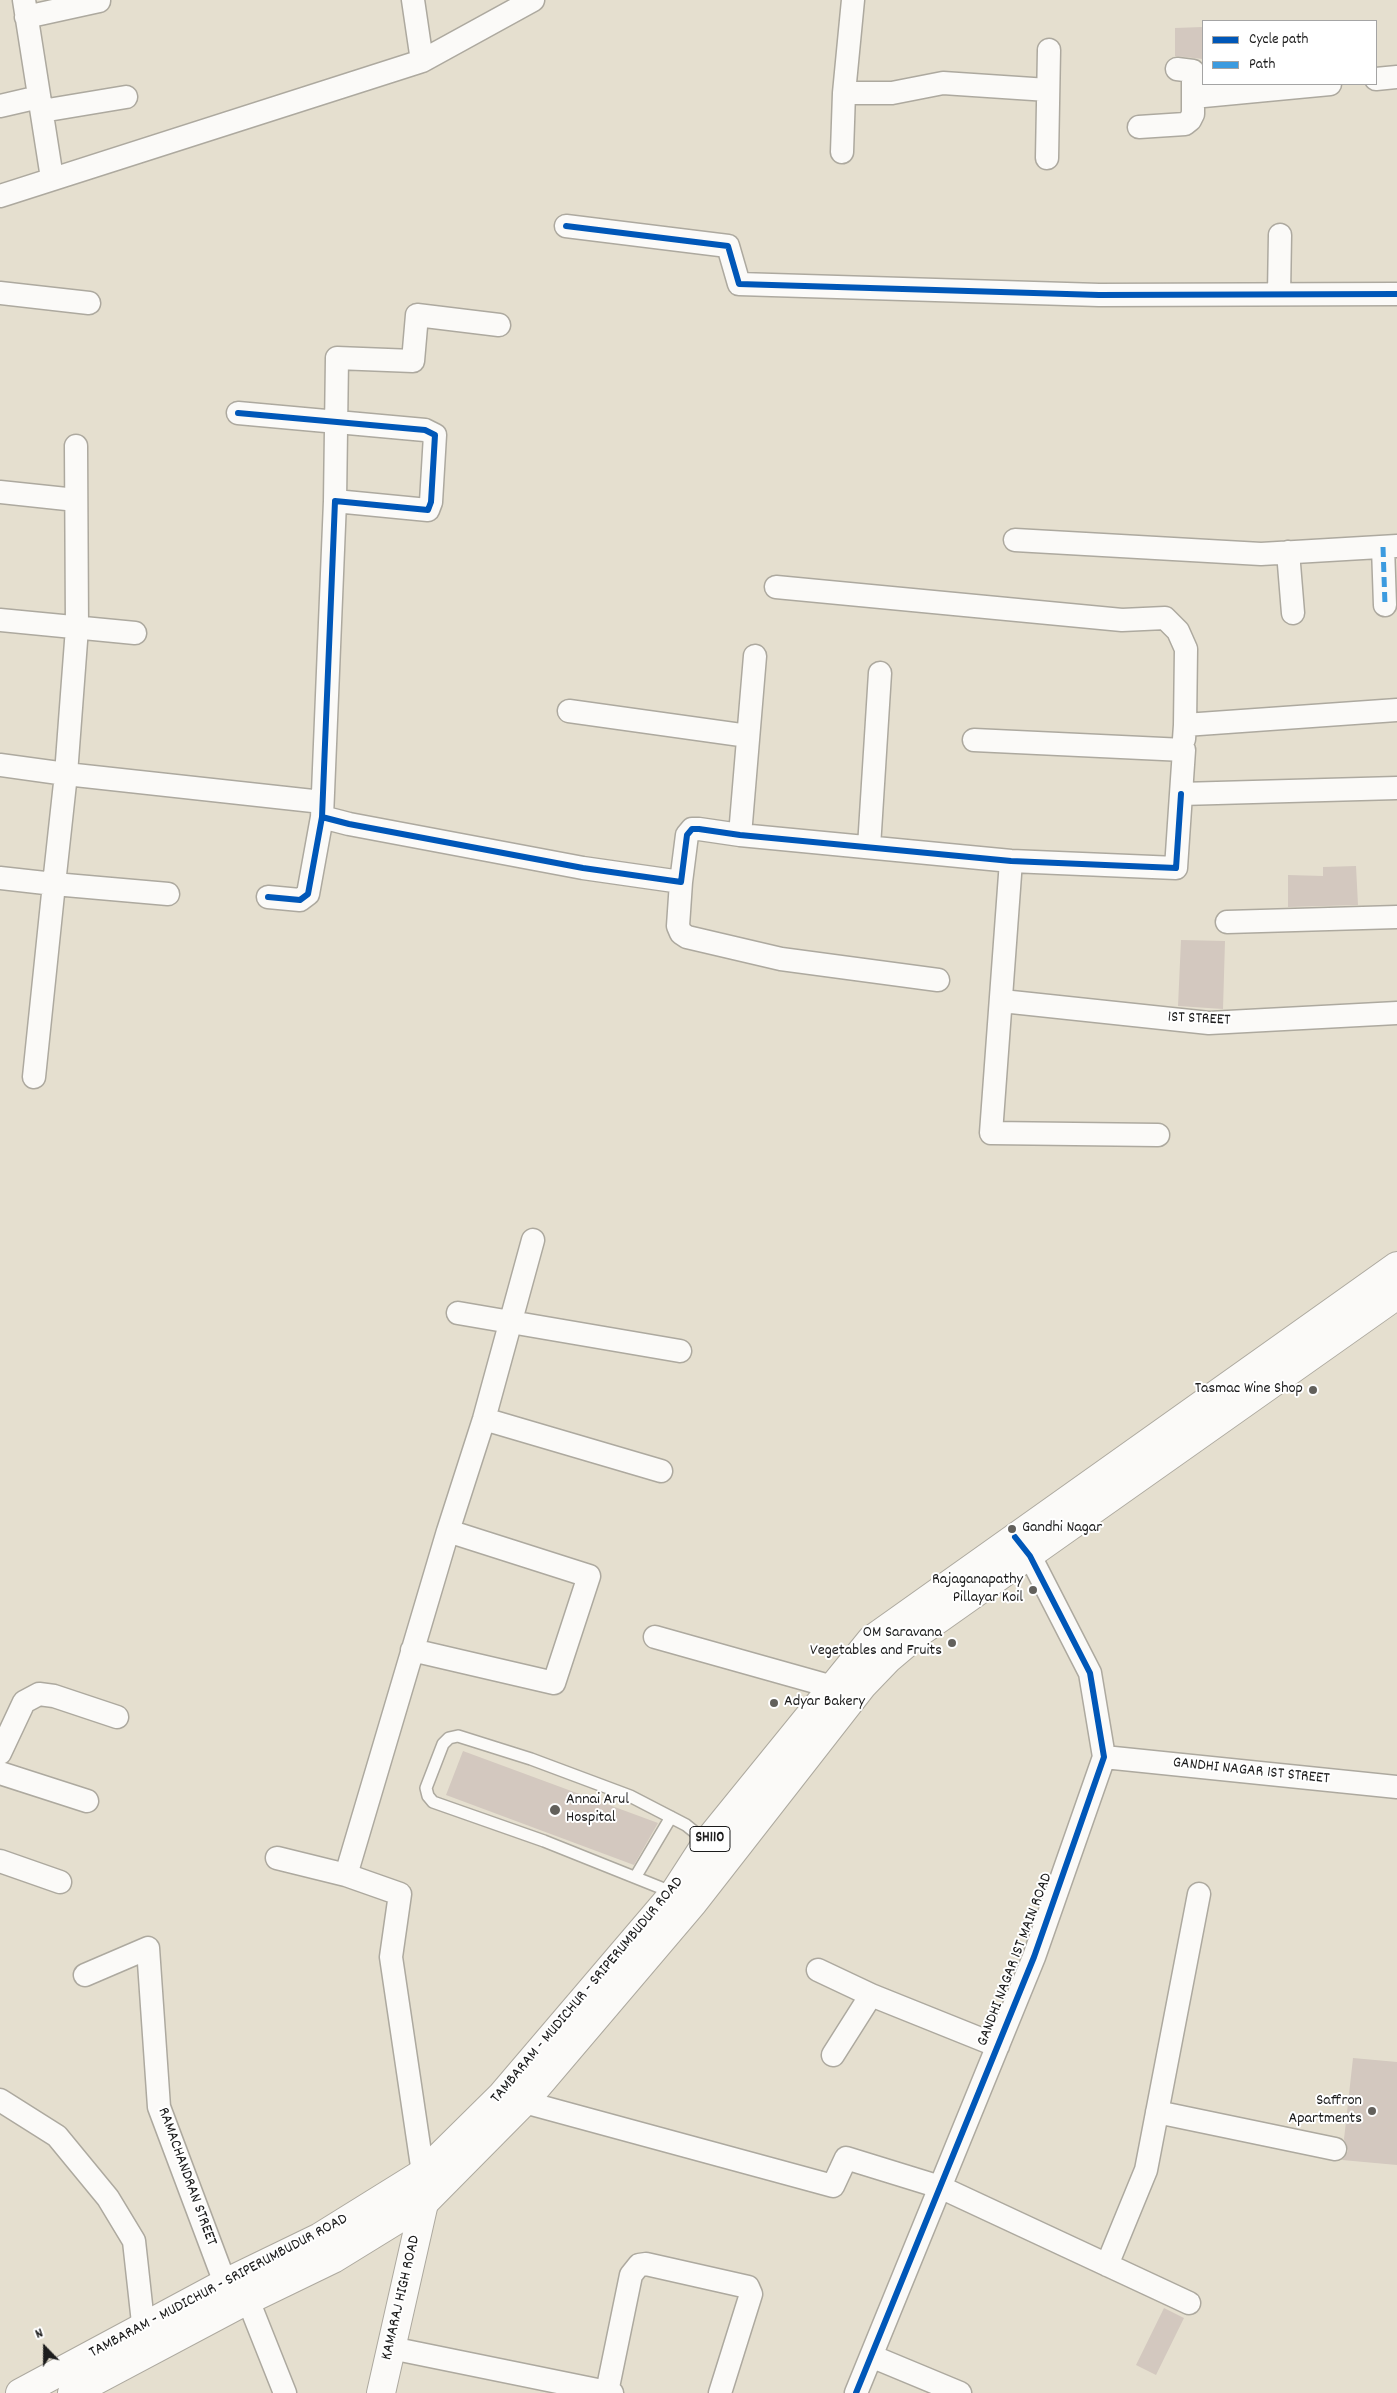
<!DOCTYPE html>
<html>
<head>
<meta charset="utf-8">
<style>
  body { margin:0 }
  #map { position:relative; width:1397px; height:2393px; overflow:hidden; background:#e5dfcf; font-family:Dekko,sans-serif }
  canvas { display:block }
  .legend { position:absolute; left:1202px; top:20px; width:175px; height:65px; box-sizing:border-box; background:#fff; border:1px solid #a4a4a4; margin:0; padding:6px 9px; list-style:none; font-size:15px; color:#1c1c1c }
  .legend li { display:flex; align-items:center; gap:10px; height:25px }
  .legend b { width:25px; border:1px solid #a4a4a4 }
  .north { position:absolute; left:20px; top:2323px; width:50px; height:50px; -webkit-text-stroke:4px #fff; paint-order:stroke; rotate:338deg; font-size:14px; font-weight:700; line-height:20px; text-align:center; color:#1c1c1c }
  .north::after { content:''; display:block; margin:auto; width:18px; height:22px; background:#1c1c1c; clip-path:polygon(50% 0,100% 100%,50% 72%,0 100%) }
</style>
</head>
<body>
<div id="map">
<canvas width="1397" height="2393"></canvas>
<ul class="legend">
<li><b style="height:6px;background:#0057b8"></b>Cycle path</li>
<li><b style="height:6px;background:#3c9bdf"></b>Path</li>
</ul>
<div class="north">N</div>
</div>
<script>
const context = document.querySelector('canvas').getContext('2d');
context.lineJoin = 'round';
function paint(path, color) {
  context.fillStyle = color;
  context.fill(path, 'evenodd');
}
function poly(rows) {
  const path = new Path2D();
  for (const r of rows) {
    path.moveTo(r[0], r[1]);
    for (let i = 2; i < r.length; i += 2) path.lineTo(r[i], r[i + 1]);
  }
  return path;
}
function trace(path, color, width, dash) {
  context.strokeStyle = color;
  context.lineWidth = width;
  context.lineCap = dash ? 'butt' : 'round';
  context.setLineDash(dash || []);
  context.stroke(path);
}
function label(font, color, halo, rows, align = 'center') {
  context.font = font + ' Dekko,sans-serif';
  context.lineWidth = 4;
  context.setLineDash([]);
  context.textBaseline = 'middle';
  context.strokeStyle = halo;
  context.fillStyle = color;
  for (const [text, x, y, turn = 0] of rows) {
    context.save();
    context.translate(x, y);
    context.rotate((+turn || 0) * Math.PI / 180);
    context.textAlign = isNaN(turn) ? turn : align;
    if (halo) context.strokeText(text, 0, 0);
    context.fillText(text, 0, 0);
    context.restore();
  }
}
paint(poly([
  [1203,27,1203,59,1175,56,1175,28],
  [1356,866,1358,905,1288,907,1288,875,1323,876,1323,867],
  [1181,940,1225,941,1223,1009,1178,1006],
  [463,1751,658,1823,634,1865,446,1795],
  [1353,2058,1397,2062,1397,2165,1342,2160,1348,2151,1344,2139],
  [1164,2308,1184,2318,1156,2375,1136,2365]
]), '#d3c8bf');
const service = poly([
  [636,1876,671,1817],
  [674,1893,544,1841,433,1802,428,1796,426,1788,443,1744,449,1738,458,1736,531,1759,630,1796,686,1825,707,1842]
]);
const minor = poly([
  [24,0,52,178],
  [413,0,422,61,533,0],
  [853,0,844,93,892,93,943,83,1048,90],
  [26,17,99,1],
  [1376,79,1397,77],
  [1193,97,1330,84],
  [0,106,39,97],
  [42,111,126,97],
  [1139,127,1185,124,1190,120,1193,114,1193,71,1177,69],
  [842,152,844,93],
  [1047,158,1049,50],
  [0,196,422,61],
  [566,226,728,246,739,284,1099,295,1397,294],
  [0,293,89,303],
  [1279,294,1280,235],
  [238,413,425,430,435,435,431,502,428,510,335,501,322,817,308,894,300,900,268,897],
  [76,446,77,628,66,774,322,802],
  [0,492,76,500],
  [335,501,337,358,413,361,417,315,499,325],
  [1015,540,1261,554,1397,546],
  [1383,547,1385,605],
  [1288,552,1293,613],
  [776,587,1122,620,1165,618,1178,631,1186,649,1185,725],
  [0,620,135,633],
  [569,711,748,736],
  [1184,739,1185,725,1397,710],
  [974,740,1184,750,1181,794,1397,788],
  [0,765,66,774,54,884,168,894],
  [322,817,349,824,583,868,681,882,687,835,692,829,699,829,740,835,1011,861,1176,868,1181,794],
  [740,835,755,656],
  [869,847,880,673],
  [1011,861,991,1133,1158,1135],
  [0,878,54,884,34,1077],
  [681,882,678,926,681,933,687,937,781,959,938,980],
  [1227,922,1397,917],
  [1002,1001,1209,1023,1397,1013],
  [458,1313,680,1351],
  [484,1419,661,1471],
  [655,1637,833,1687],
  [412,1650,554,1683,589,1576,448,1531],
  [0,1753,24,1702,39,1694,54,1696,117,1717],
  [1104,1757,1397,1787],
  [0,1773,87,1801],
  [277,1858,346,1875,400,1894,391,1957,423,2173],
  [0,1861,60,1882],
  [346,1875,448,1531,484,1419,533,1240],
  [818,1970,871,1995],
  [85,1975,148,1948,159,2107,225,2283],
  [833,2055,871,1995,998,2046],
  [0,2100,57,2136,108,2198,134,2241,145,2341],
  [524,2102,833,2186,846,2158,940,2187,1189,2303],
  [1157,2112,1335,2149],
  [1107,2265,1146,2170,1199,1894],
  [248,2300,285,2393],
  [391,2348,612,2393],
  [871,2356,960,2393],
  [607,2392,631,2275,639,2265,646,2264,748,2287,751,2294,720,2393],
  [856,2393,1034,1957,1104,1757,1090,1673,1030,1556,1020,1543]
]);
const tertiary = poly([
  [381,2393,424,2203,423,2184]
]);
const primary = poly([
  [20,2393,225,2283,320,2237,423,2173,501,2096,674,1893,707,1842,871,1640,1397,1266],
  [72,2393,236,2306,333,2259,424,2203,524,2102,693,1903,863,1685,888,1659,920,1632,1397,1295]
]);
trace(service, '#ada99f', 14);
trace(minor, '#ada99f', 25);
trace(tertiary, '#ada99f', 30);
trace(primary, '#ada99f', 30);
trace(service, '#fbfaf8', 11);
trace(minor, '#fbfaf8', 22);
trace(tertiary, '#fbfaf8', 28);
trace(primary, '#fbfaf8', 28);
trace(poly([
  [1383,547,1385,605]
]), '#3c9bdf', 5, [10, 5]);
trace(poly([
  [566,226,728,246,739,284,1099,295,1397,294],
  [238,413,425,430,435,435,431,502,428,510,335,501,322,817,308,894,300,900,268,897],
  [322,817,349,824,583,868,681,882,687,835,692,829,699,829,740,835,1011,861,1176,868,1181,794],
  [856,2393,1034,1957,1104,1757,1090,1673,1030,1556,1015,1537]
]), '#0057b8', 6);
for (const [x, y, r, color] of [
  [1313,1390,5,"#62605b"],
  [1012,1529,5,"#62605b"],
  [1033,1590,5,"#62605b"],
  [952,1643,5,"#62605b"],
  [774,1703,5,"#62605b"],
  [555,1810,6,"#62605b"],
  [1372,2111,5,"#62605b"]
]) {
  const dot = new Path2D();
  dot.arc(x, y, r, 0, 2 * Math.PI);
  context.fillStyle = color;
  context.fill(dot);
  trace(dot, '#fff', 2);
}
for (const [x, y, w] of [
  [710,1839,40]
]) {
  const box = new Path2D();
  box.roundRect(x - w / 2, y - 12.5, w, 25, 4);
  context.fillStyle = '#fff';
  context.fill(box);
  trace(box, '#1c1c1c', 1);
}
label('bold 15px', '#1c1c1c', null, [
  ["SH110",710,1839]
]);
label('16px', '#1c1c1c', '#fff', [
  ["1ST STREET",1199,1020,3],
  ["GANDHI NAGAR 1ST STREET",1251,1772,6],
  ["GANDHI NAGAR 1ST MAIN ROAD",1016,1960,-69],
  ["TAMBARAM - MUDICHUR - SRIPERUMBUDUR ROAD",588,1991,-50],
  ["RAMACHANDRAN STREET",186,2177,70],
  ["TAMBARAM - MUDICHUR - SRIPERUMBUDUR ROAD",219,2287,-28],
  ["KAMARAJ HIGH ROAD",402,2298,-77]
]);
label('16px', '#1c1c1c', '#fff', [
  ["Tasmac Wine Shop",1303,1390],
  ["Gandhi Nagar",1022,1529,"left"],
  ["Rajaganapathy",1023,1581],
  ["Pillayar Koil",1023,1599],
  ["OM Saravana",942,1634],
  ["Vegetables and Fruits",942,1652],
  ["Adyar Bakery",784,1703,"left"],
  ["Annai Arul",566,1801,"left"],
  ["Hospital",566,1819,"left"],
  ["Saffron",1362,2102],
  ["Apartments",1362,2120]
], 'right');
</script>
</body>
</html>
